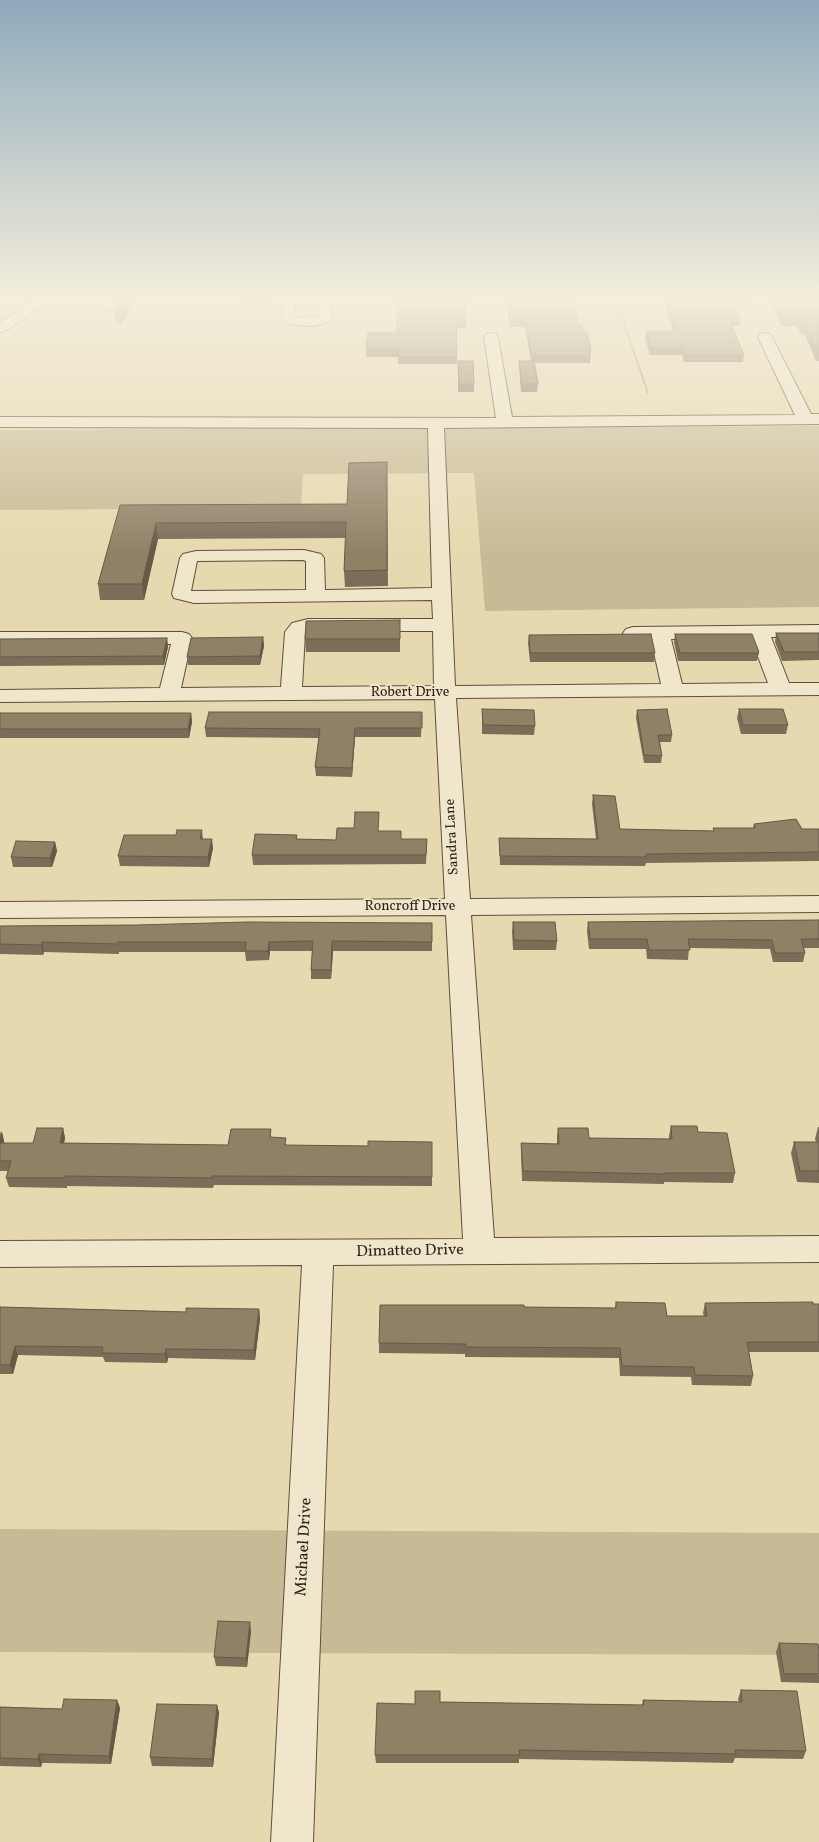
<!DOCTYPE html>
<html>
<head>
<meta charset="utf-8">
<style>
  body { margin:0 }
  canvas { display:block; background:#e7d9af }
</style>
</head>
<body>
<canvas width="819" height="1842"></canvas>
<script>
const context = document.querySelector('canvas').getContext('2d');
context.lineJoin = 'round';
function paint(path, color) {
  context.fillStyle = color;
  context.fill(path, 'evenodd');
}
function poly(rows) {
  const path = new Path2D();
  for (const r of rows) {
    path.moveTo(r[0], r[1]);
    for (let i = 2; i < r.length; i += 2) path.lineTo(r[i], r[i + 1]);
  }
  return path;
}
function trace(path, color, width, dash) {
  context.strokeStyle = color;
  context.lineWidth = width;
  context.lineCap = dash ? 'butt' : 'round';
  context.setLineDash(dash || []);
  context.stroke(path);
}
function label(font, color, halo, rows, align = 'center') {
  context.font = font + ' Vollkorn,serif';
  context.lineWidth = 4;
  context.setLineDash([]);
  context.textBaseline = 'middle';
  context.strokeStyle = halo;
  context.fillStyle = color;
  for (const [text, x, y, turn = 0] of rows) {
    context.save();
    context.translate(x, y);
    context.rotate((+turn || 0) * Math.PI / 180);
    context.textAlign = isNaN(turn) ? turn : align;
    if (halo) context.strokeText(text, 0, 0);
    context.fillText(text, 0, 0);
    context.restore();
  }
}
paint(poly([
  [9,297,49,297,0,328,0,302],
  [819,426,819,607,485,611,474,473,303,474,301,508,0,510,0,430],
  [0,1529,819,1533,819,1655,0,1652]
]), '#c8ba95');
const minor = poly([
  [40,297,56,297,5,331,0,332,0,322,40,297],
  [107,297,120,297,114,309,109,310,102,306,107,297],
  [284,297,296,297,294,315,299,318,318,316,320,297,332,297,332,318,330,321,314,326,292,325,280,317,284,297],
  [477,297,489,297,491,303,489,306,479,306,477,297],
  [740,297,753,297,755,299,748,303,743,302,740,297],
  [491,333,496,334,498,337,512,417,795,415,758,337,760,334,765,333,770,334,772,337,811,414,819,414,819,424,444,428,455,686,661,684,651,639,626,637,623,633,626,629,633,627,819,625,819,637,771,637,789,683,819,683,819,695,456,698,470,899,819,896,819,912,471,915,494,1238,819,1236,819,1262,333,1265,313,1842,271,1842,302,1265,0,1267,0,1241,463,1239,446,915,0,918,0,902,445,899,435,699,0,702,0,690,160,688,171,644,0,644,0,632,182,632,189,634,192,638,181,688,281,687,285,632,292,623,308,619,433,619,432,600,194,603,174,598,172,594,180,558,183,554,196,551,304,550,321,554,324,558,325,590,432,588,428,428,0,427,0,417,496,418,484,337,486,334,491,333],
  [197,561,303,560,306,561,306,590,191,591,197,561],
  [308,631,433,631,434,686,302,687,305,633,308,631],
  [751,638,768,683,682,684,671,639,751,638]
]);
trace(minor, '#5e4e3d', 2);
trace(poly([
  [615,297,648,393]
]), '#302017', 2, [0.5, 1]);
paint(minor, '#efe6cb');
paint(poly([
  [118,297,174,297,173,300,136,300,121,324,116,321,114,309],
  [242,297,266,297,265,307,243,307],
  [367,297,465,297,466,328,456,328,457,364,398,364,398,357,366,357,366,350,397,333,398,303,396,303,396,297],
  [506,297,574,297,578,325,584,332,591,349,590,363,535,363,538,384,537,392,521,392,519,368,519,361,531,361,525,327,510,327],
  [659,297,731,297,740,319,740,326,732,326,744,355,743,362,684,362,682,355,650,355,645,338,646,331,673,331,664,302,661,302],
  [769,297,819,297,819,361,816,361,805,335,802,335,797,326,782,326],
  [458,361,474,385,474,392,458,392],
  [387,462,388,586,345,587,344,571,346,538,158,539,144,600,100,600,98,584,120,505,347,504],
  [400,620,400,652,306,652,305,639],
  [776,633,819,633,819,660,782,661,775,642],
  [675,634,759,652,757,660,756,661,678,661,674,642],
  [529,635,655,653,654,662,530,662,528,643],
  [263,637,264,646,260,665,188,665,187,657],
  [167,638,168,647,164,665,0,666,0,639],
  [482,709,535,726,534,735,482,734],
  [739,709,788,725,786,734,741,734,737,718],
  [637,710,672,735,671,742,660,742,662,756,661,763,644,763,636,718],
  [422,712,421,737,355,737,352,777,316,776,315,767,319,738,206,737,205,728],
  [0,713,191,713,192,722,189,738,0,738],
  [593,795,620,829,713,831,713,828,753,828,754,824,802,829,819,829,819,861,646,863,645,866,500,865,499,838,596,839,592,804],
  [202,830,203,839,213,848,209,867,120,866,118,856],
  [379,831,401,839,427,839,426,864,253,865,252,855,297,835,297,839,336,840],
  [55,842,57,851,52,867,13,867,11,857],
  [819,920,819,948,804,948,805,953,803,962,773,962,770,949,689,948,688,960,647,959,646,949,589,949,587,931,588,922],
  [513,922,557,941,556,950,513,950,512,931],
  [432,923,432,951,333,951,331,979,311,979,311,970,312,951,270,951,269,960,246,961,245,952,119,952,119,954,44,952,43,955,0,954,0,926],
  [671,1126,698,1132,735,1173,733,1183,664,1182,664,1184,522,1181,521,1153,521,1143,557,1144,557,1137,558,1128,589,1138,669,1139,669,1136],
  [818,1127,819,1127,819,1183,797,1182,791,1153,794,1142,816,1142,815,1139],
  [63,1128,65,1138,64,1143,228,1145,271,1129,271,1137,287,1145,368,1146,432,1142,432,1186,214,1185,213,1188,67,1186,67,1188,9,1187,6,1178,8,1171,0,1171,0,1131,4,1141,4,1143,33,1143],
  [616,1302,667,1316,704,1316,703,1313,705,1303,819,1304,819,1352,749,1352,753,1376,751,1386,692,1385,691,1377,620,1376,619,1358,465,1357,465,1354,379,1353,379,1343,524,1307,615,1308],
  [0,1307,186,1312,259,1309,260,1319,255,1360,168,1358,167,1363,105,1362,103,1357,18,1355,13,1374,0,1374],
  [251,1631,247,1667,216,1666,214,1657],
  [779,1643,819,1675,819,1683,781,1682,776,1652],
  [741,1690,806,1751,803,1759,735,1758,733,1763,519,1759,519,1763,376,1763,375,1755,415,1704,440,1702,642,1705,643,1700,739,1702,738,1699],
  [117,1700,120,1708,111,1764,42,1763,41,1767,0,1766,0,1707,62,1709],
  [217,1705,219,1713,213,1767,152,1766,150,1757]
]), '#7b6e58');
paint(poly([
  [129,297,136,297,136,300,121,324,120,311],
  [264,297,266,297,265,307],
  [156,523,158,539,144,600,142,584],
  [263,637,264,646,260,665,260,656],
  [167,638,168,647,164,665,163,656],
  [759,652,757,660,756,661,758,653],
  [191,713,192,722,189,738,188,729],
  [355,728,355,737,352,777,352,768],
  [212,839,213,848,209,867,208,857],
  [55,842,57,851,52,867,50,858],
  [332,941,333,951,331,979,331,970],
  [42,942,44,952,43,955,41,945],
  [269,942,270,951,269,960,268,951],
  [63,1128,65,1138,62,1153,60,1143],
  [2,1131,4,1141,1,1152,0,1149,0,1138],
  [259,1309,260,1319,255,1360,254,1350],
  [15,1346,18,1355,13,1374,10,1365],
  [166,1349,168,1358,167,1363,165,1354],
  [250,1622,251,1631,247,1667,246,1658],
  [117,1700,120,1708,111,1764,109,1756],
  [217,1705,219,1713,213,1767,212,1759],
  [39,1754,42,1763,41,1767,38,1759]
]), '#645a47');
const building = poly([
  [118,297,129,297,120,311,114,309,118,297],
  [396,297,465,297,466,322,456,322,457,357,398,357,399,350,366,350,368,333,397,333,398,297,396,297],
  [507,297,574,297,578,325,582,325,584,332,587,332,591,349,588,349,590,356,531,356,525,321,510,321,507,297],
  [666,297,731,297,740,319,729,319,744,355,685,355,683,348,651,348,646,331,676,331,666,297],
  [773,297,819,297,819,354,818,354,806,328,803,328,798,319,784,319,773,297],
  [458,361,473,361,474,385,459,385,458,361],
  [519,361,534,361,538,384,522,384,519,361],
  [387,462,387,570,344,571,346,522,156,523,142,584,98,584,120,505,347,504,349,463,387,462],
  [400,620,400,639,305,639,306,621,400,620],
  [776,633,819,633,819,652,784,652,776,633],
  [651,634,655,653,530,653,529,635,651,634],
  [675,634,752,634,759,652,758,653,680,653,675,634],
  [263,637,260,656,187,657,191,638,263,637],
  [167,638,163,656,0,657,0,639,167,638],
  [482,709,534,710,535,726,483,725,482,709],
  [667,709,672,735,658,735,662,756,644,755,637,710,667,709],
  [739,709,783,709,788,725,743,725,739,709],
  [209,712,422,712,422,728,355,728,352,768,315,767,320,729,205,728,209,712],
  [0,713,191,713,188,729,0,729,0,713],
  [593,795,615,796,620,829,714,831,713,828,755,828,754,824,796,819,802,829,819,829,819,852,646,854,646,857,500,856,499,838,598,839,593,795],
  [355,812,379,812,378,831,401,831,401,839,427,839,426,855,252,855,255,834,297,835,296,839,336,840,337,828,354,828,355,812],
  [177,830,202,830,200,839,212,839,208,857,118,856,124,835,176,835,177,830],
  [16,841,55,842,50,858,11,857,16,841],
  [819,920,819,939,801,939,805,953,775,953,772,940,688,939,690,950,649,950,647,939,590,939,588,922,819,920],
  [248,922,432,923,432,942,332,941,331,970,311,970,313,941,269,942,268,951,245,951,246,942,118,942,117,944,42,942,41,945,0,944,0,926,137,925,248,922],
  [513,922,555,922,557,941,514,940,513,922],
  [671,1126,697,1126,698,1132,727,1133,735,1173,665,1173,665,1174,523,1171,521,1143,559,1144,558,1128,588,1128,589,1138,672,1139,671,1126],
  [37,1128,63,1128,60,1143,228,1145,231,1129,271,1129,270,1137,286,1138,285,1145,368,1146,368,1141,432,1142,432,1177,212,1176,212,1178,65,1176,65,1178,6,1178,11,1161,0,1161,0,1143,33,1143,37,1128],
  [794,1142,819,1142,819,1171,800,1171,794,1142],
  [616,1302,665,1303,667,1316,707,1316,705,1303,813,1302,813,1304,819,1304,819,1342,747,1342,753,1376,695,1375,694,1367,622,1366,620,1348,466,1347,466,1344,379,1343,380,1305,524,1305,524,1307,616,1308,616,1302],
  [0,1307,186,1312,186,1308,259,1309,254,1350,166,1349,165,1354,102,1353,103,1347,15,1346,10,1365,0,1365,0,1307],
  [218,1621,250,1622,246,1658,214,1657,218,1621],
  [779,1643,818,1644,819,1651,819,1674,784,1674,779,1643],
  [741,1690,797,1691,806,1751,735,1750,736,1754,519,1750,520,1755,375,1755,377,1703,415,1704,415,1691,440,1691,440,1702,644,1705,643,1700,742,1702,741,1690],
  [64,1699,117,1700,109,1756,39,1754,38,1759,0,1758,0,1707,62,1709,64,1699],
  [157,1704,217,1705,212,1759,150,1757,157,1704]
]);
paint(building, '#8f8066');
trace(building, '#645a47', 1);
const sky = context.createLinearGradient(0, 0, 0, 554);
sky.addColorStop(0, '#8faabc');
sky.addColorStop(0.54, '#f4eedb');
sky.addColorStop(1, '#f4eedb00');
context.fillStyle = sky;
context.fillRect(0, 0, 819, 554);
label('14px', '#302017', '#efe6cb', [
  ["Robert Drive",410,693],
  ["Sandra Lane",453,837,-93],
  ["Roncroff Drive",410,907]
]);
label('16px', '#302017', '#efe6cb', [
  ["Dimatteo Drive",410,1252,-1],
  ["Michael Drive",305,1547,-87]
]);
</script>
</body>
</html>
